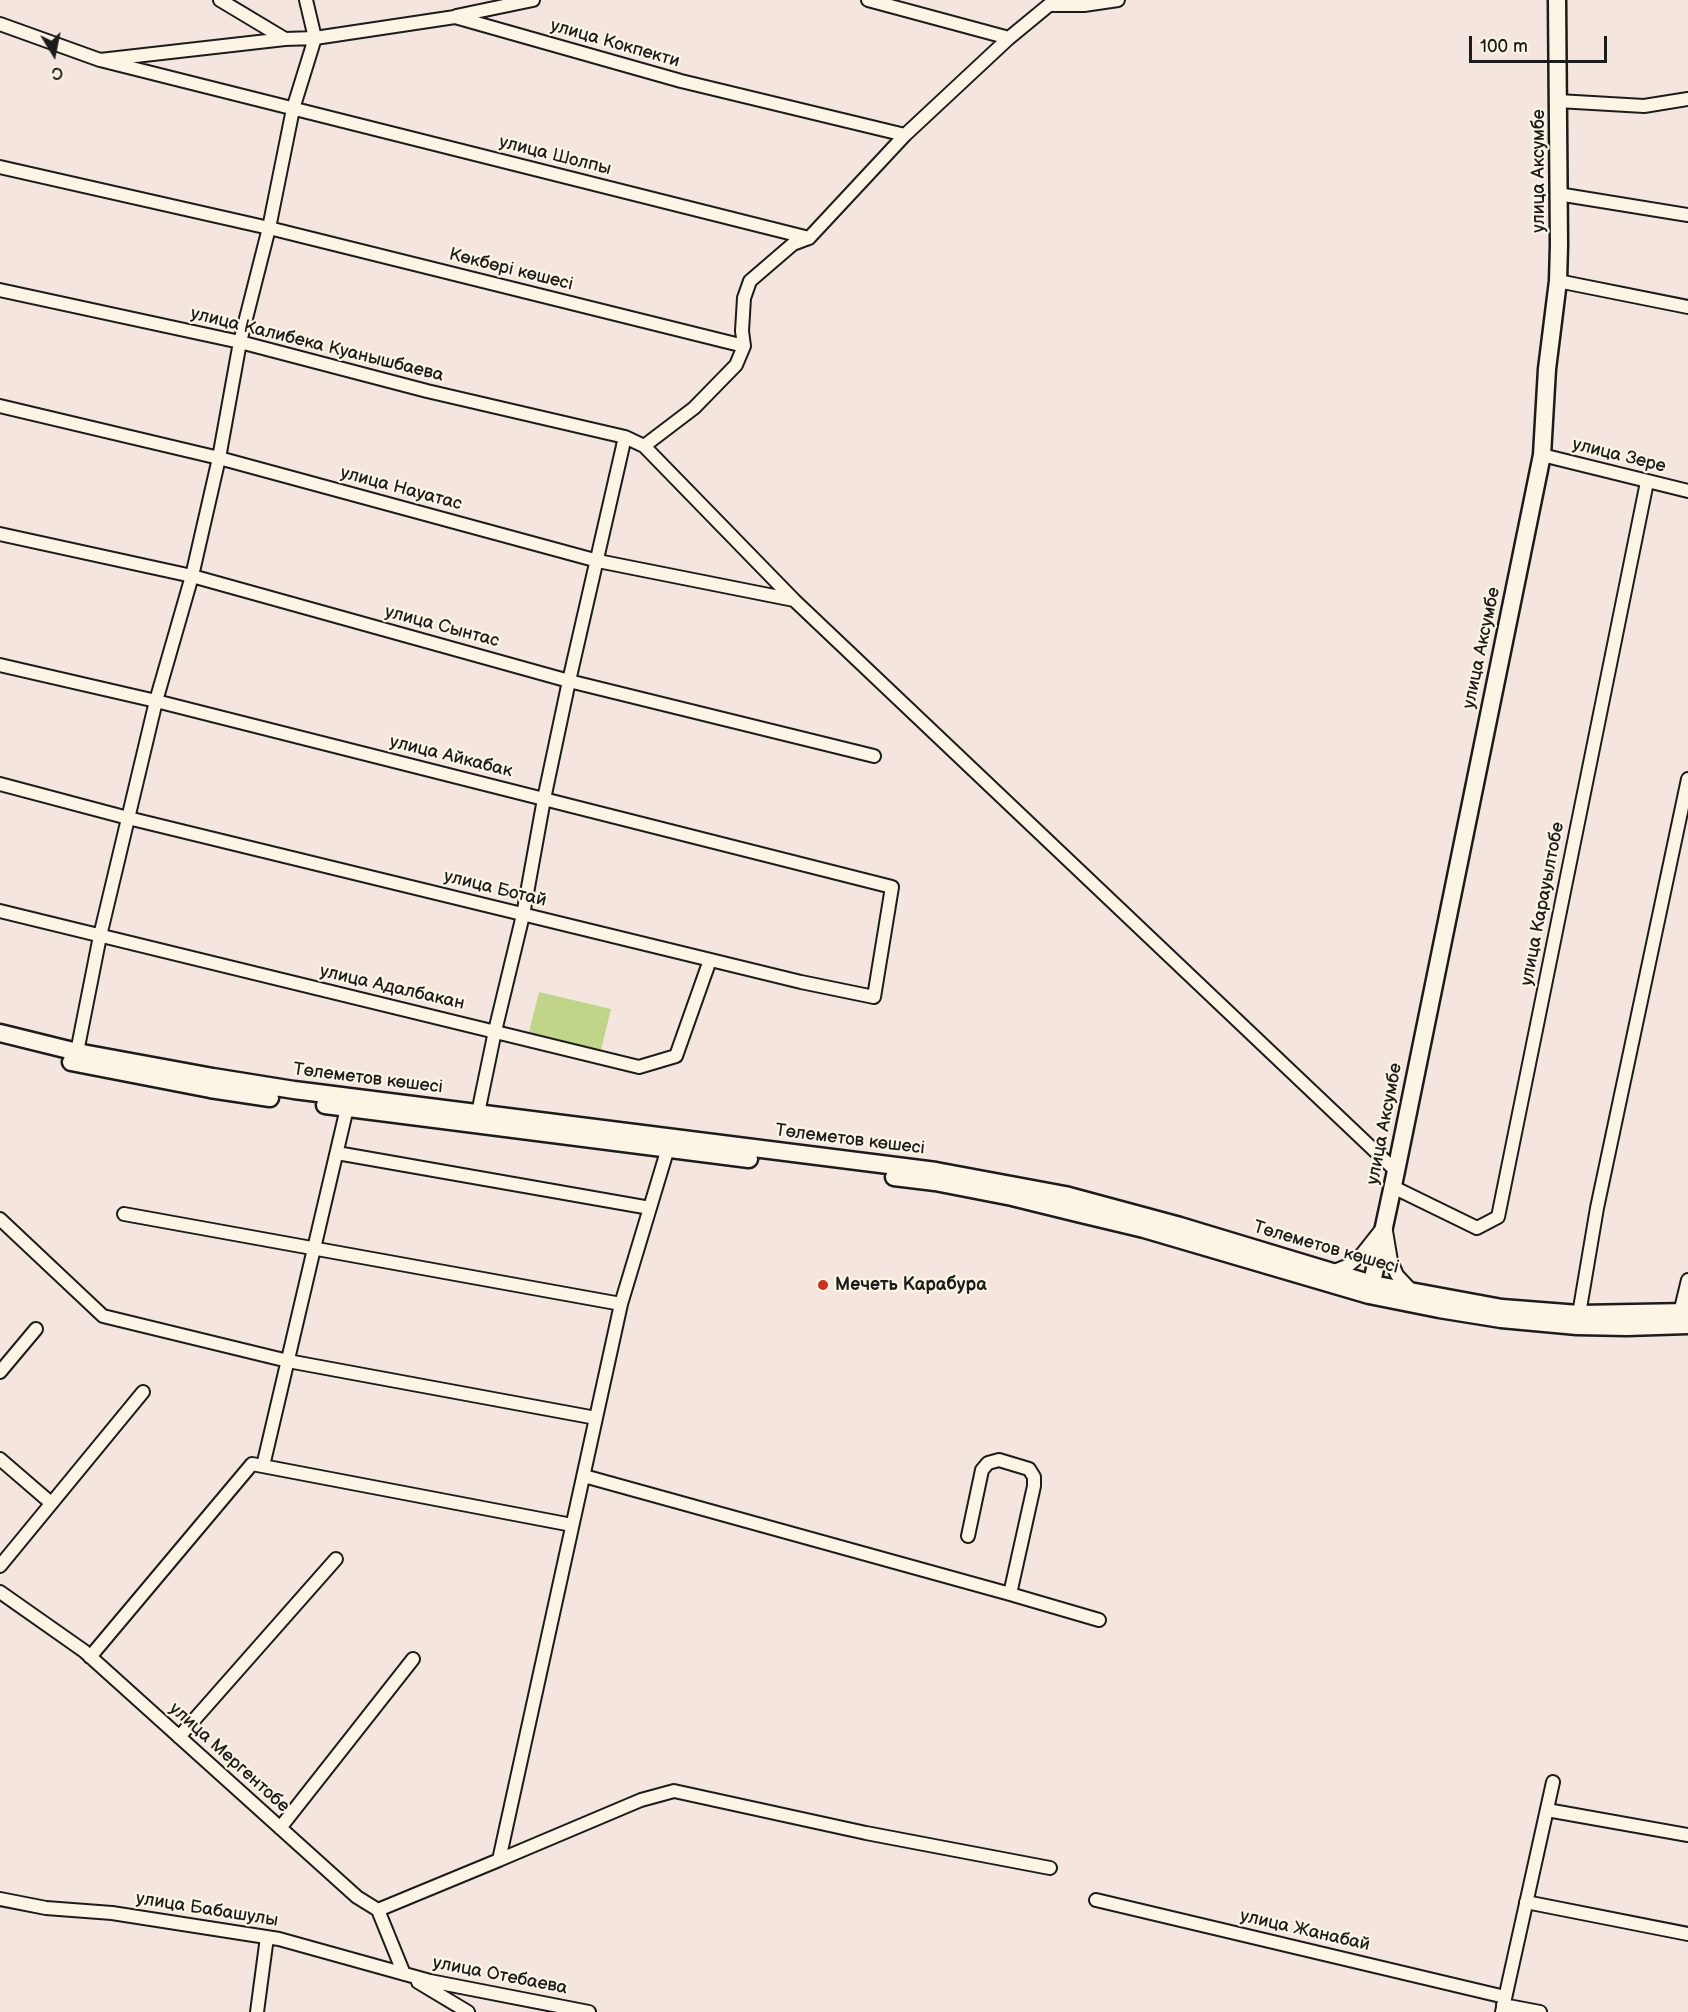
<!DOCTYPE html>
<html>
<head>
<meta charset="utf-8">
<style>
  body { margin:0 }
  #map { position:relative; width:1688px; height:2012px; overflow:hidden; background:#f4e6df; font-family:"Balsamiq Sans",sans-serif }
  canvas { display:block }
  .north { position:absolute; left:24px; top:24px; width:60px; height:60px; -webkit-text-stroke:4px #fcf5e5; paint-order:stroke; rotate:170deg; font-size:16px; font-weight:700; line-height:24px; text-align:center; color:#1c1c1c }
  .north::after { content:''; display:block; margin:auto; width:21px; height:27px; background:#1c1c1c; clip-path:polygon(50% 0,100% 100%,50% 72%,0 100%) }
  .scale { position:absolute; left:1469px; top:36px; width:138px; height:27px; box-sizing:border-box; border:3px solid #1c1c1c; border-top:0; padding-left:8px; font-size:18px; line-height:21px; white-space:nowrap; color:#1c1c1c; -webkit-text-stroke:4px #fcf5e5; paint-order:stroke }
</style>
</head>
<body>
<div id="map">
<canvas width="1688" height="2012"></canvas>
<div class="north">С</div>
<div class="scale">100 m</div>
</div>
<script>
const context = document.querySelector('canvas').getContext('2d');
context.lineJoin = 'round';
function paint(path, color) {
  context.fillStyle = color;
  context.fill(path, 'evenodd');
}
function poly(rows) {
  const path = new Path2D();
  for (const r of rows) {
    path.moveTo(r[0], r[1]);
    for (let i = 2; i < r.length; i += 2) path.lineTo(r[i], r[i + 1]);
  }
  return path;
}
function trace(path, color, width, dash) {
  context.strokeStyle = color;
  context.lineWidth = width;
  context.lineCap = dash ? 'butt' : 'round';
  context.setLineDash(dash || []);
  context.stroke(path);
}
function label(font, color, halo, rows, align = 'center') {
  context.font = font + ' "Balsamiq Sans",sans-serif';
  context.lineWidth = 4.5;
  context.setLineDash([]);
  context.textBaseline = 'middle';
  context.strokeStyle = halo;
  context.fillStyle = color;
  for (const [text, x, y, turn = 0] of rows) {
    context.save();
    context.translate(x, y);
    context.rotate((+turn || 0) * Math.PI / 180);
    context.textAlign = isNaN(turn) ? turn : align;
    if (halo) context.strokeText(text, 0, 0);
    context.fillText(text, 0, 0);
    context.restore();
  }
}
paint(poly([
  [539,992,611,1009,601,1050,529,1032]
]), '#c0d58a');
const minor = poly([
  [220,0,285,39],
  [868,0,1009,38],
  [456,16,533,0],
  [0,24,100,60,285,39,315,38,306,0],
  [100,60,809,238],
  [1558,101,1644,106,1688,99],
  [0,167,269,228,744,346],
  [1558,194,1688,215],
  [1558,281,1688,307],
  [0,290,240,342,427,391,625,437,644,446,794,600,1396,1171],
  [0,406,219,458,598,561,794,600],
  [644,446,694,408,736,365,744,346,742,331,744,298,750,281,793,244,809,238,905,135,1009,38,1049,5,1084,5,1118,0],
  [1542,455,1688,491],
  [0,534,192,576,569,681,874,756],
  [0,665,156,701,892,887,874,997,801,982,128,818,0,784],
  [0,911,639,1067,676,1056,710,960],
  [77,1052,100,936,156,701,192,576,219,458,240,342,269,228,293,109,315,38,455,17,681,81,905,135],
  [478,1113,495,1031,523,915,544,799,569,681,625,437],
  [337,1153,650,1208],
  [1393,1187,1477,1228,1498,1217,1647,482],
  [124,1214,621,1304],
  [0,1219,103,1316,288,1361,596,1418],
  [1386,1231,1391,1261,1397,1275,1413,1292],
  [1332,1272,1349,1265,1362,1254,1381,1230],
  [1680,1313,1688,1280],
  [1579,1314,1597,1208,1688,779],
  [0,1372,36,1329],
  [0,1459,51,1503],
  [263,1466,347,1108],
  [584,1476,1010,1594,1099,1620],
  [968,1536,982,1470,988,1463,999,1460,1029,1469,1034,1477,1034,1486,1010,1594],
  [0,1566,143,1392],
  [0,1592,84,1651,357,1897,378,1910,404,1974],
  [90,1657,252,1464,572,1525],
  [179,1737,336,1559],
  [1547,1810,1688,1835],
  [280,1828,413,1659],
  [499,1860,641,1800,674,1791,866,1833,1050,1868],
  [0,1899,46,1908,112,1913,279,1939,430,1981,589,2012],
  [1096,1900,1505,1997],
  [1526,1902,1688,1934],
  [378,1910,499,1860,621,1304,668,1148],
  [418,1982,468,2012],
  [1503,2005,1540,2012],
  [257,2012,267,1937],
  [1502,2012,1553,1782]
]);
const major = poly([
  [0,1033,77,1052,213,1077,294,1090,936,1171,1065,1195,1180,1226,1372,1284,1502,1308,1579,1314,1688,1312],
  [71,1062,210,1089,270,1098],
  [325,1105,749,1159],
  [894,1177,935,1182,1012,1197,1077,1213,1144,1229,1369,1295,1439,1309,1501,1319,1577,1326,1627,1327,1688,1325],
  [1370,1292,1396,1171,1542,455,1547,369,1558,281,1559,245,1557,0]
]);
trace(minor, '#1c1c1c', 16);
trace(major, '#1c1c1c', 21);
trace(minor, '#fcf5e5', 12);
trace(major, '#fcf5e5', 16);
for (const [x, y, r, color] of [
  [823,1285,6,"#c8321e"]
]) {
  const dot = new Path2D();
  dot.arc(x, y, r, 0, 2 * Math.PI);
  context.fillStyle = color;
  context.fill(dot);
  trace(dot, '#fcf5e5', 2);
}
label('18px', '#1c1c1c', '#fcf5e5', [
  ["улица Кокпекти",615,44,16],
  ["улица Шолпы",555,156,14],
  ["улица Аксумбе",1539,171,-90],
  ["Көкбөрі көшесі",511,270,14],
  ["улица Калибека Куанышбаева",317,345,14],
  ["улица Зере",1619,456,14],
  ["улица Науатас",401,489,15],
  ["улица Сынтас",442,627,15],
  ["улица Аксумбе",1482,648,-78],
  ["улица Айкабак",451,757,14],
  ["улица Ботай",495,889,14],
  ["улица Карауылтобе",1543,904,-79],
  ["улица Адалбакан",392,988,13],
  ["Төлеметов көшесі",368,1079,7],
  ["улица Аксумбе",1385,1124,-79],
  ["Төлеметов көшесі",850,1140,7],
  ["Төлеметов көшесі",1326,1248,16],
  ["улица Мергентобе",229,1758,42],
  ["улица Бабашулы",207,1910,9],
  ["улица Жанабай",1305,1931,13],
  ["улица Отебаева",500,1976,11]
]);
label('bold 18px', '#1c1c1c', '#fcf5e5', [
  ["Мечеть Карабура",835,1285]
], 'left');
</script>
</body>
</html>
